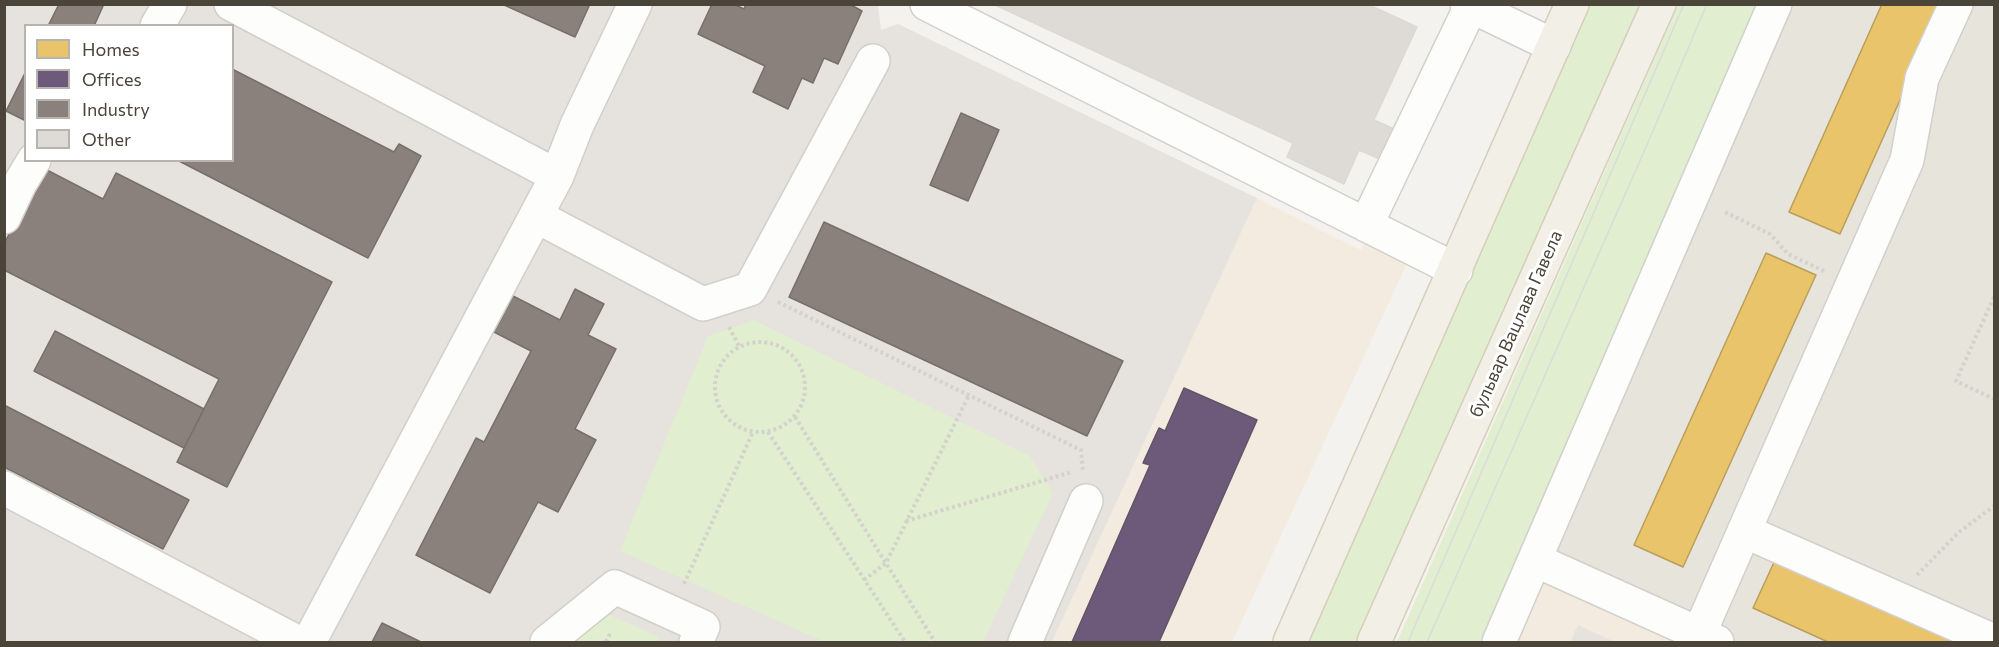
<!DOCTYPE html>
<html>
<head>
<meta charset="utf-8">
<style>
  body { margin:0 }
  #map { position:relative; width:1999px; height:647px; overflow:hidden; background:#f4f2ee; font-family:Commissioner,sans-serif }
  canvas { display:block }
  .frame { position:absolute; inset:0; border:6px solid #4b4439; pointer-events:none }
  .legend { position:absolute; left:24px; top:24px; width:210px; height:138px; box-sizing:border-box; background:#fff; border:2px solid #b7b4b0; margin:0; padding:8px 10px; list-style:none; font-size:18px; color:#4b4439 }
  .legend li { display:flex; align-items:center; gap:12px; height:30px }
  .legend b { width:30px; border:2px solid #b7b4b0 }
</style>
</head>
<body>
<div id="map">
<canvas width="1999" height="647"></canvas>
<div class="frame"></div>
<ul class="legend">
<li><b style="height:16px;background:#e9c46a"></b>Homes</li>
<li><b style="height:16px;background:#6d597a"></b>Offices</li>
<li><b style="height:16px;background:#8a817c"></b>Industry</li>
<li><b style="height:16px;background:#dedbd6"></b>Other</li>
</ul>
</div>
<script>
const context = document.querySelector('canvas').getContext('2d');
context.lineJoin = 'round';
function paint(path, color) {
  context.fillStyle = color;
  context.fill(path, 'evenodd');
}
function poly(rows) {
  const path = new Path2D();
  for (const r of rows) {
    if (r.length === 3) {
      path.moveTo(r[0] + r[2], r[1]);
      path.arc(r[0], r[1], r[2], 0, 2 * Math.PI);
      continue;
    }
    path.moveTo(r[0], r[1]);
    for (let i = 2; i < r.length; i += 2) path.lineTo(r[i], r[i + 1]);
  }
  return path;
}
function trace(path, color, width, dash) {
  context.strokeStyle = color;
  context.lineWidth = width;
  context.lineCap = dash ? 'butt' : 'round';
  context.setLineDash(dash || []);
  context.stroke(path);
}
function label(font, color, halo, rows, align = 'center') {
  context.font = font + ' Commissioner,sans-serif';
  context.lineWidth = 6;
  context.setLineDash([]);
  context.textBaseline = 'middle';
  context.strokeStyle = halo;
  context.fillStyle = color;
  for (const [text, x, y, turn = 0] of rows) {
    context.save();
    context.translate(x, y);
    context.rotate((+turn || 0) * Math.PI / 180);
    context.textAlign = isNaN(turn) ? turn : align;
    if (halo) context.strokeText(text, 0, 0);
    context.fillText(text, 0, 0);
    context.restore();
  }
}
paint(poly([
  [1780,5,1994,5,1994,642,1692,642,1539,567]
]), '#e7e4dc');
paint(poly([
  [1257,198,1361,250,1379,213,1421,233,1232,642,1052,642],
  [1539,567,1692,642,1505,642]
]), '#f3ebdf');
paint(poly([
  [4,5,878,5,881,30,898,24,1257,198,1052,642,5,642],
  [26,26,232,26,232,160,26,160]
]), '#e6e2de');
paint(poly([
  [1582,5,1643,5,1360,642,1305,642],
  [1678,5,1763,5,1487,642,1397,642],
  [754,320,1030,456,1053,493,983,642,825,642,620,551,708,336],
  [599,610,659,637,656,642,562,642]
]), '#e1eecf');
paint(poly([
  [1578,625,1615,642,1616,642,1570,642]
]), '#e6e3df');
const homes = poly([
  [1882,4,1943,4,1840,234,1789,212,1882,4],
  [1766,253,1816,275,1683,567,1634,545,1766,253],
  [1776,558,1964,642,1828,642,1753,608,1776,558]
]);
paint(homes, '#e9c46a');
trace(homes, '#ba9e5b', 1.5);
const offices = poly([
  [1184,388,1257,420,1159,642,1072,642,1150,465,1143,463,1159,428,1165,431,1184,388]
]);
paint(offices, '#6d597a');
trace(offices, '#635366', 1.5);
const industry = poly([
  [59,4,104,4,94,26,48,26,59,4],
  [502,4,590,4,575,37,502,4],
  [712,4,734,4,744,9,746,4,849,4,862,11,838,64,824,58,813,83,802,78,788,109,753,92,765,66,698,34,712,4],
  [232,69,394,152,399,144,421,156,368,258,177,160,232,160,232,69],
  [26,71,26,121,6,111,26,71],
  [961,113,999,130,968,201,930,185,961,113],
  [43,168,103,199,116,173,332,282,227,487,177,462,219,379,4,270,4,244,43,168],
  [824,222,1123,361,1087,436,789,297,824,222],
  [575,289,604,304,588,335,616,349,575,429,596,440,558,512,538,502,490,593,416,555,476,438,484,442,531,351,494,332,513,296,560,320,575,289],
  [55,331,204,409,184,448,34,371,55,331],
  [4,405,189,500,163,549,4,467,4,405],
  [382,623,421,642,372,642,382,623]
]);
paint(industry, '#8a817c');
trace(industry, '#776f68', 1.5);
const building = poly([
  [993,4,1367,4,1417,27,1374,120,1394,129,1380,159,1359,150,1344,184,1287,157,1293,143,993,4]
]);
paint(building, '#dedbd6');
trace(building, '#dcd9d4', 1.5);
const minor = poly([
  [231,4,557,176],
  [927,4,1456,270],
  [1467,4,1554,46],
  [157,26,170,4],
  [536,216,703,304,750,289,873,61],
  [4,217,19,185,34,160],
  [1366,225,1471,6],
  [4,488,297,642],
  [1744,531,1994,641],
  [1535,560,1717,642],
  [1699,634,1907,160,1922,78,1956,4],
  [309,642,557,176,577,125,635,4],
  [547,642,615,587,703,627,696,642],
  [1025,642,1086,501],
  [1499,642,1775,4]
]);
const major = poly([
  [1290,642,1572,4],
  [1374,642,1659,4]
]);
trace(minor, '#d2d0cb', 36);
trace(major, '#d6cebb', 36);
trace(poly([
  [1725,212,1770,234,1788,254,1826,272],
  [1994,297,1956,381,1994,399],
  [778,302,1081,450,1083,471],
  [729,327,740,348],
  [760,387,45],
  [795,417,935,642],
  [768,432,905,642],
  [906,521,1072,472],
  [1917,575,1958,533,1994,506],
  [864,580,886,563,969,395],
  [684,584,753,432],
  [606,642,611,632]
]), '#d3d2cc', 4, [3, 3]);
trace(minor, '#fdfdfc', 33);
trace(major, '#f2efe6', 33);
trace(poly([
  [1408,642,1684,4],
  [1427,642,1650,138,1707,4]
]), '#dbdbda', 1.5);
label('18px', '#4b4439', '#fff', [
  ["бульвар Вацлава Гавела",1516,324,-66]
]);
</script>
</body>
</html>
